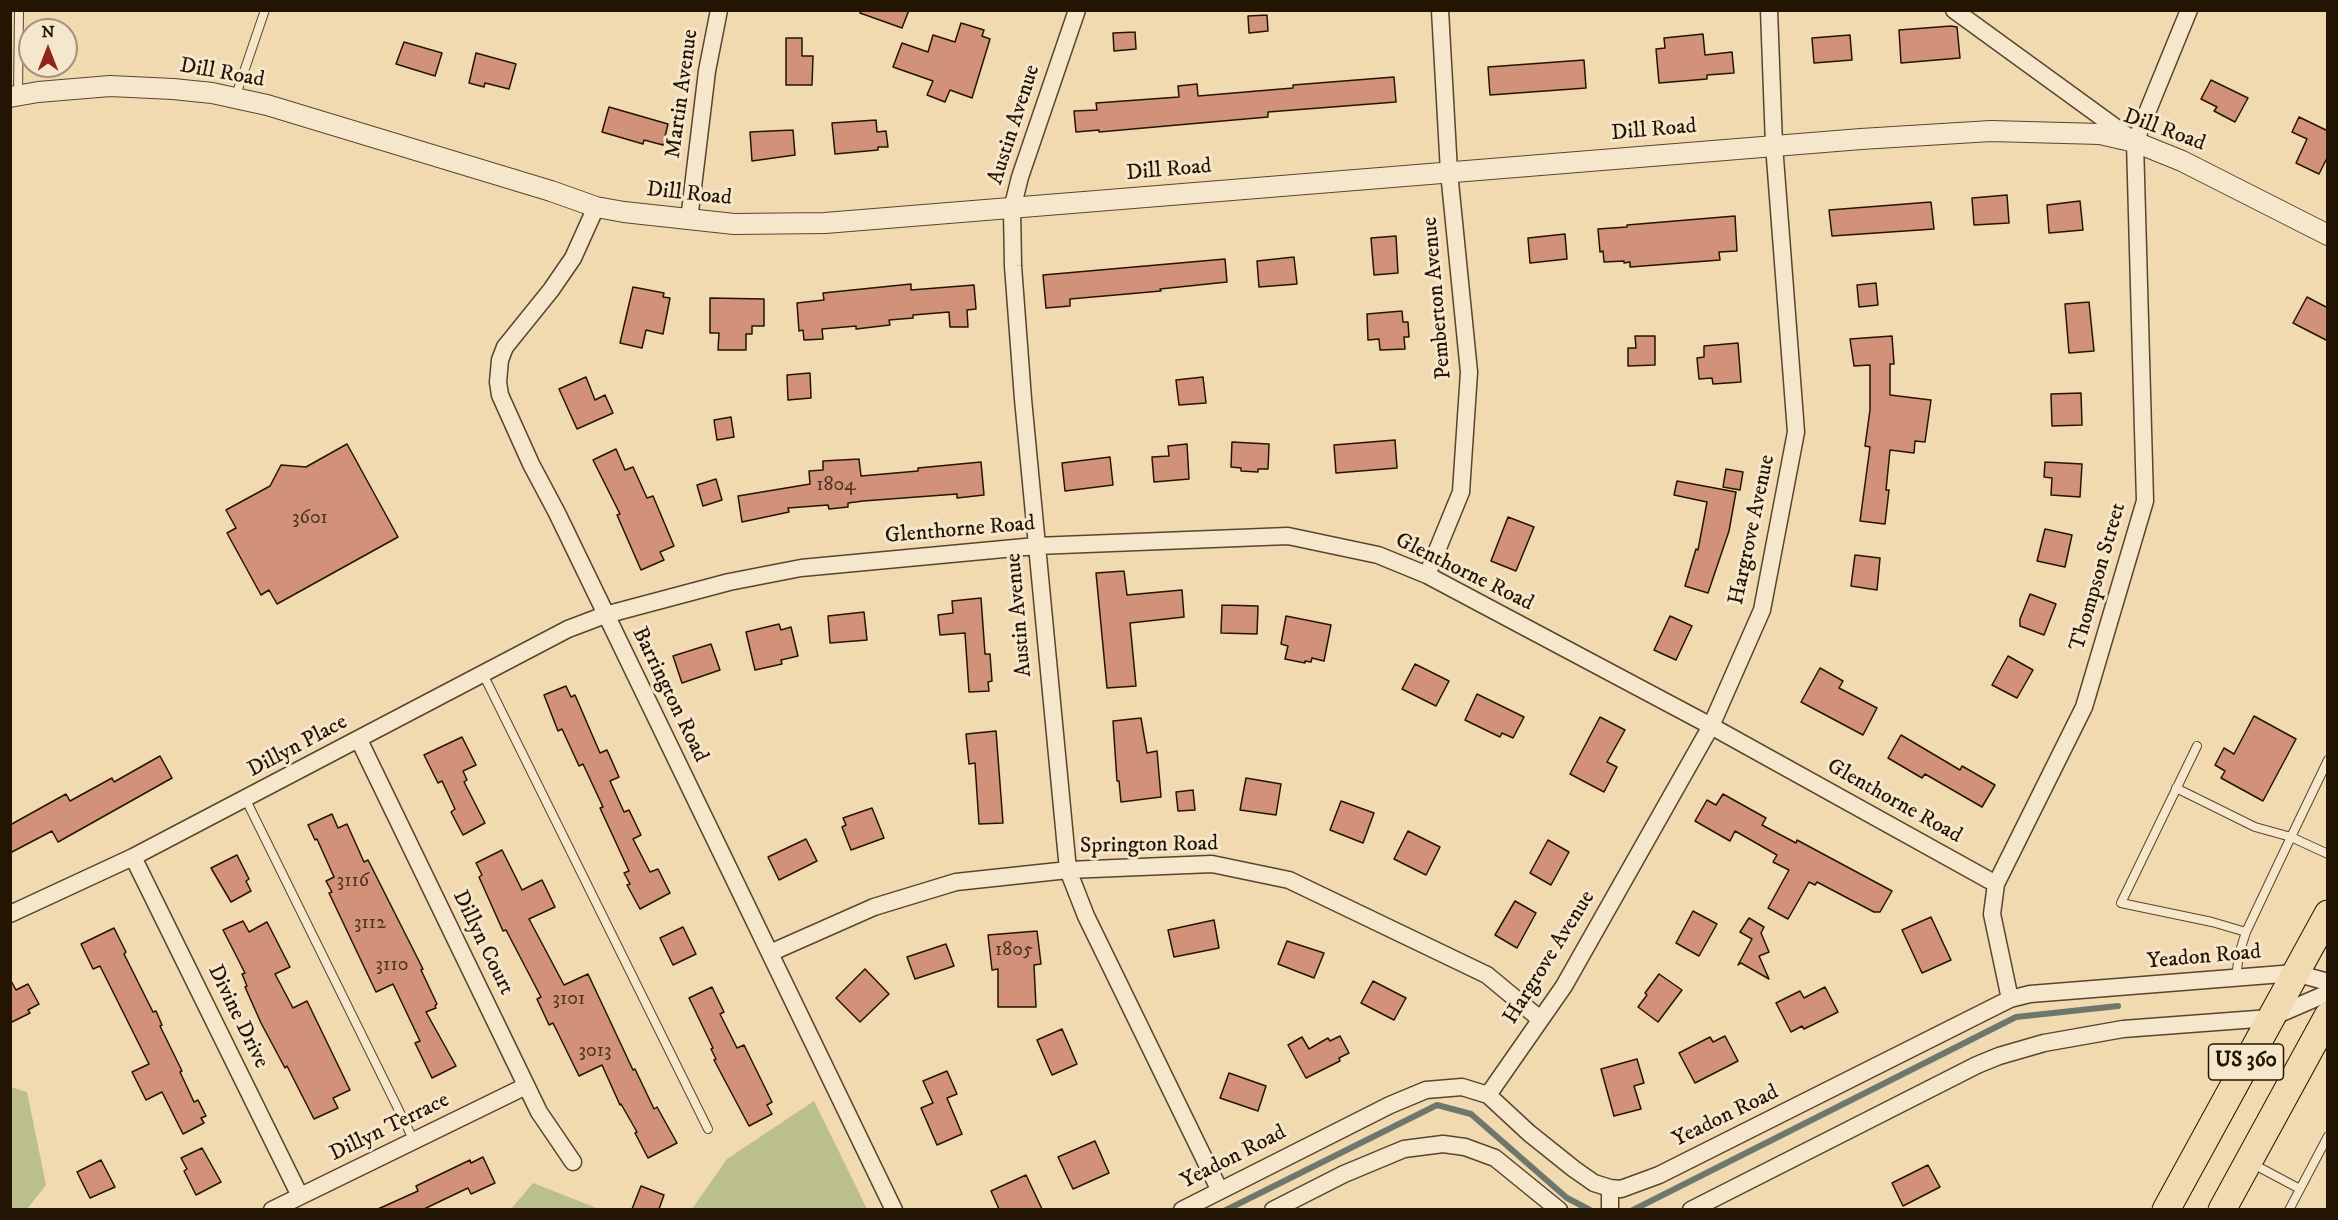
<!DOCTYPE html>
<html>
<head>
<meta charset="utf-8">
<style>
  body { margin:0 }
  #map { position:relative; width:2338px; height:1220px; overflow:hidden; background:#f1d9b0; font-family:"IM FELL DW Pica",serif }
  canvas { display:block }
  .frame { position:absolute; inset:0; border:12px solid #241503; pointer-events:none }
  .north { position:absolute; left:18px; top:18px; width:60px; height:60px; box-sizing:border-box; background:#f6e6cc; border:2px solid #a2927c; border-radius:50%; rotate:0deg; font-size:16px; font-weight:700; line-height:24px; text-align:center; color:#241503 }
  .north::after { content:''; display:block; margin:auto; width:21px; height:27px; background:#8f2418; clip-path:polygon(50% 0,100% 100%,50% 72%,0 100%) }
</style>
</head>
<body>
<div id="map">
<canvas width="2338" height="1220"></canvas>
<div class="frame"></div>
<div class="north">N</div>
</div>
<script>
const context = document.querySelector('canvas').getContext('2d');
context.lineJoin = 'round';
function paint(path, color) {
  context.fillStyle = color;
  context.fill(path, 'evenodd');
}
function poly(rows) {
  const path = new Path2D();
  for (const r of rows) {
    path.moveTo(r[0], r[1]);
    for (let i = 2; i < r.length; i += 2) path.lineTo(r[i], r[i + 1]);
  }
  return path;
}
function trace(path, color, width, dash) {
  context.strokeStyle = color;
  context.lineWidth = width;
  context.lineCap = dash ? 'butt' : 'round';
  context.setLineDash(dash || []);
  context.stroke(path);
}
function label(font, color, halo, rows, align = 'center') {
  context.font = font + ' "IM FELL DW Pica",serif';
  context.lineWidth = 6;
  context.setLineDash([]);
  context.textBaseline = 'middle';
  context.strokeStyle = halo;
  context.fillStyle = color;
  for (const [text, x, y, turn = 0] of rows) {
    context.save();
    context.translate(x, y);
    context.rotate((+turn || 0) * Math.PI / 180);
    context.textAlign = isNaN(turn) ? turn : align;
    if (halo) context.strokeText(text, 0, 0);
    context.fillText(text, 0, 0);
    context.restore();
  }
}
paint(poly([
  [11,1087,27,1092,46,1185,27,1209,11,1209],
  [814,1101,867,1209,692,1209,727,1159],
  [533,1183,599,1209,511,1209]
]), '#bbbf8b');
trace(poly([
  [1226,1210,1437,1105,1471,1114,1567,1198,1590,1210],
  [1633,1210,2016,1017,2118,1006]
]), '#6d776d', 6);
const building = poly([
  [860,10,909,10,902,28,860,13,860,10],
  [1267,15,1268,31,1249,33,1248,16,1267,15],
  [961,23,984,30,982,36,990,39,972,98,950,90,945,102,927,95,933,81,893,67,902,43,928,52,933,35,955,42,961,23],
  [1951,26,1957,27,1960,58,1901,63,1899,30,1951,26],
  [1135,32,1136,49,1114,51,1113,33,1135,32],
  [1703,34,1705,55,1732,52,1734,73,1707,75,1707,79,1659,83,1656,49,1665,48,1664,38,1703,34],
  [1850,35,1852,60,1814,63,1812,38,1850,35],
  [786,38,802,38,802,56,813,56,812,85,786,85,786,38],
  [404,42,442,53,435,76,396,64,404,42],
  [476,53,516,64,509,89,485,83,484,87,469,83,476,53],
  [1584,60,1586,88,1490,95,1488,67,1584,60],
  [1394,77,1396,102,1268,112,1268,117,1200,123,1099,132,1099,130,1076,132,1074,111,1097,110,1096,103,1179,97,1178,86,1197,84,1198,96,1293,88,1293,85,1394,77],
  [2211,80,2248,98,2235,122,2214,111,2217,107,2201,99,2211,80],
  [609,107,668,124,663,145,644,140,643,144,602,132,609,107],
  [2299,117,2328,131,2328,156,2319,174,2296,163,2307,139,2292,132,2299,117],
  [876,120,877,132,886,131,888,147,878,147,878,150,835,154,832,123,876,120],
  [793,130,795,155,752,161,750,132,793,130],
  [2007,195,2009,223,1974,225,1972,198,2007,195],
  [2080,201,2083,230,2049,233,2047,205,2080,201],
  [1931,202,1934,229,1832,236,1829,210,1931,202],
  [1735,216,1737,251,1719,252,1720,260,1630,267,1630,262,1624,263,1624,261,1604,262,1603,251,1600,252,1598,229,1627,227,1627,225,1735,216],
  [1565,234,1567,259,1530,263,1528,238,1565,234],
  [1396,236,1398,273,1374,275,1371,238,1396,236],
  [1294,257,1297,284,1259,287,1257,261,1294,257],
  [1225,259,1227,282,1160,289,1161,291,1070,299,1070,306,1046,308,1043,275,1225,259],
  [1876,283,1878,305,1859,307,1857,285,1876,283],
  [911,284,911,290,974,285,976,309,967,310,968,327,950,327,949,312,913,315,913,318,889,320,890,325,856,329,856,326,822,329,823,339,804,340,803,330,799,331,797,303,824,300,823,293,911,284],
  [633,287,664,293,663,297,670,298,663,334,646,330,642,348,620,343,633,287],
  [2307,297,2328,308,2328,341,2293,323,2307,297],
  [710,298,764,299,764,326,752,326,752,334,746,334,746,350,718,350,719,333,710,333,710,298],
  [2089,302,2094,351,2069,353,2065,304,2089,302],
  [1402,311,1403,322,1408,322,1409,337,1404,337,1405,349,1380,350,1379,339,1368,340,1367,314,1402,311],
  [1635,336,1655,336,1655,365,1628,366,1628,348,1636,348,1635,336],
  [1892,336,1894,364,1890,364,1890,395,1931,400,1925,442,1915,441,1914,453,1890,450,1886,490,1889,490,1885,524,1860,521,1870,447,1865,446,1870,410,1870,365,1854,366,1850,339,1892,336],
  [1738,343,1741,382,1713,384,1712,378,1699,379,1697,358,1704,357,1704,346,1738,343],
  [810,373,811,398,788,400,787,375,810,373],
  [586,377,595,400,605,395,613,413,577,429,559,389,586,377],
  [1203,377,1206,403,1179,405,1176,380,1203,377],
  [2081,393,2082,425,2052,426,2051,394,2081,393],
  [731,417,734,437,717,440,714,420,731,417],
  [1395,440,1397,468,1336,473,1334,445,1395,440],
  [1232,442,1269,444,1268,469,1258,469,1258,472,1241,471,1241,468,1231,467,1232,442],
  [347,444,398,537,277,604,269,590,261,595,227,533,236,528,226,510,270,486,281,465,306,467,347,444],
  [1187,444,1189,479,1154,482,1152,457,1169,456,1168,446,1187,444],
  [616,449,625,470,633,467,647,498,653,496,674,546,660,552,664,560,641,570,617,515,620,514,593,460,616,449],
  [1110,457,1113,485,1065,491,1062,463,1110,457],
  [859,459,861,476,918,471,918,468,981,462,984,495,957,498,957,494,863,501,848,503,848,507,829,509,828,505,788,508,789,512,742,522,738,496,810,484,809,471,823,470,823,461,859,459],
  [2045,462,2082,464,2080,497,2051,495,2052,478,2044,477,2045,462],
  [1726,469,1743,472,1740,490,1723,487,1726,469],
  [716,479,722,500,703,506,697,485,716,479],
  [1677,481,1736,492,1729,531,1708,593,1685,586,1696,549,1698,550,1707,502,1674,495,1677,481],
  [1508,517,1534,527,1516,571,1491,561,1508,517],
  [2045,529,2072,535,2065,567,2037,561,2045,529],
  [1855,555,1880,558,1877,590,1851,586,1855,555],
  [1124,571,1127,595,1182,590,1184,617,1130,623,1136,686,1107,688,1096,573,1124,571],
  [2030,594,2056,604,2044,635,2020,626,2020,619,2030,594],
  [981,598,985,654,990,654,992,681,988,682,989,691,969,692,965,633,940,635,938,615,953,613,952,601,981,598],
  [1222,605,1258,606,1257,634,1221,633,1222,605],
  [864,612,867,640,830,643,828,616,864,612],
  [1286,616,1331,625,1324,661,1312,658,1311,662,1305,661,1305,663,1285,659,1288,646,1281,644,1286,616],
  [1670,616,1692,626,1676,660,1654,650,1670,616],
  [779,624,781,630,791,627,798,656,781,660,782,664,755,670,746,632,779,624],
  [711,644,720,670,682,683,673,656,711,644],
  [2008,656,2033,670,2017,698,1992,685,2008,656],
  [1415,664,1449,681,1436,706,1402,689,1415,664],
  [1820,668,1843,681,1839,688,1877,708,1863,735,1801,702,1820,668],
  [566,686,571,697,575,695,600,753,607,750,619,777,610,781,624,812,629,810,641,835,633,839,650,872,658,869,670,893,640,909,627,885,630,884,624,873,629,871,600,808,603,807,583,764,579,766,562,729,558,731,544,695,566,686],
  [1477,694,1524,717,1513,738,1502,733,1500,737,1465,720,1477,694],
  [2254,716,2296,739,2263,801,2221,778,2225,771,2215,765,2224,748,2234,754,2254,716],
  [1600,717,1625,730,1607,762,1617,767,1604,792,1570,774,1600,717],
  [1141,718,1147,753,1157,751,1161,797,1121,802,1119,781,1117,781,1113,721,1141,718],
  [996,731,1003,823,979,824,975,763,969,764,966,734,996,731],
  [1901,735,1960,770,1962,766,1995,785,1982,807,1925,774,1922,778,1888,758,1901,735],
  [462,737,476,765,463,771,467,780,464,782,485,823,463,835,451,812,455,809,442,781,438,783,424,755,462,737],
  [160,756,172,778,58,842,52,831,10,853,10,825,66,794,70,801,112,778,114,782,160,756],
  [1246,778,1281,784,1276,815,1240,810,1246,778],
  [1193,790,1195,810,1178,811,1176,792,1193,790],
  [1723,794,1766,818,1762,825,1796,843,1797,840,1892,891,1880,912,1874,912,1817,882,1815,885,1809,882,1788,919,1768,908,1789,870,1773,862,1777,855,1735,831,1730,841,1695,821,1707,800,1716,805,1723,794],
  [1341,801,1374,813,1363,843,1330,830,1341,801],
  [872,808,884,838,851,850,842,827,846,825,843,818,872,808],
  [332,814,338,828,347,824,364,862,368,860,423,969,421,970,437,1004,435,1006,436,1008,426,1012,456,1066,432,1078,415,1043,420,1041,393,984,376,992,329,893,332,892,326,881,334,877,317,839,315,840,308,825,332,814],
  [1408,831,1440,847,1426,875,1394,859,1408,831],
  [806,839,817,861,779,880,768,857,806,839],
  [1548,840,1569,852,1551,885,1530,873,1548,840],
  [502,850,522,890,542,880,555,907,529,919,564,985,588,974,633,1070,635,1069,654,1109,657,1107,677,1143,648,1158,635,1133,637,1132,621,1104,620,1105,602,1065,579,1076,553,1023,549,1025,537,999,541,997,506,930,503,931,479,877,482,875,476,863,502,850],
  [237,855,249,879,246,881,251,891,231,902,211,868,237,855],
  [1515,901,1536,913,1517,948,1495,935,1515,901],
  [1693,911,1717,924,1699,956,1676,943,1693,911],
  [1931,917,1951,960,1922,973,1902,930,1931,917],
  [1749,918,1764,927,1761,933,1769,952,1759,956,1769,979,1741,963,1738,965,1752,939,1740,932,1749,918],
  [1214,920,1219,948,1174,957,1168,930,1214,920],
  [243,921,249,932,267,922,290,967,275,974,293,1008,307,1001,350,1090,333,1098,338,1108,314,1119,287,1066,285,1068,261,1023,245,987,247,986,242,974,245,973,223,930,243,921],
  [683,927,696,954,673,965,660,938,683,927],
  [114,928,126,952,124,954,153,1012,156,1011,162,1025,160,1026,182,1071,180,1072,194,1102,198,1100,206,1116,201,1118,204,1123,183,1134,162,1092,146,1100,132,1072,149,1064,100,966,93,969,81,944,114,928],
  [1037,931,1041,964,1034,965,1036,1007,998,1007,998,969,992,970,988,935,1037,931],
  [1287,941,1324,953,1314,978,1278,964,1287,941],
  [946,944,954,966,915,979,907,957,946,944],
  [865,969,889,994,860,1022,836,998,865,969],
  [1659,974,1682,990,1658,1022,1638,1007,1647,995,1645,993,1659,974],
  [10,979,16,990,28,984,39,1004,28,1010,30,1013,10,1023,10,979],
  [1373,981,1406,998,1394,1020,1361,1003,1373,981],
  [712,987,724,1012,720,1014,737,1048,744,1045,772,1102,767,1105,772,1114,749,1126,714,1060,716,1059,711,1049,713,1048,689,998,712,987],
  [1825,987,1838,1012,1804,1029,1802,1026,1791,1032,1776,1003,1800,991,1804,998,1825,987],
  [1062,1029,1077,1064,1052,1075,1037,1040,1062,1029],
  [1340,1036,1349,1053,1339,1058,1340,1061,1306,1078,1288,1045,1302,1037,1309,1049,1328,1038,1330,1041,1340,1036],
  [1725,1036,1738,1061,1695,1083,1679,1053,1710,1037,1713,1042,1725,1036],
  [1637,1059,1644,1083,1634,1086,1641,1109,1614,1116,1601,1069,1637,1059],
  [947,1071,957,1094,947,1098,962,1134,937,1145,921,1108,933,1103,923,1081,947,1071],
  [1229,1073,1266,1086,1258,1111,1220,1098,1229,1073],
  [1095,1141,1109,1173,1073,1189,1058,1157,1095,1141],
  [202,1148,221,1182,196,1195,184,1171,187,1169,181,1158,202,1148],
  [483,1157,495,1183,471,1194,468,1188,424,1209,378,1209,418,1191,416,1186,470,1160,471,1163,483,1157],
  [101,1160,115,1187,90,1198,77,1172,101,1160],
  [1928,1165,1940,1187,1903,1206,1892,1183,1928,1165],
  [1026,1175,1042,1209,999,1209,991,1191,1026,1175],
  [641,1186,664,1195,659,1209,632,1209,641,1186]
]);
paint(building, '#d2927a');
trace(building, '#241503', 1.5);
const service = poly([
  [18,95,19,10],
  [235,98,265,10],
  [483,674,708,1129],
  [2197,746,2121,903,2212,922,2246,932],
  [2328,760,2291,837,2328,854],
  [2176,788,2255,827,2291,837,2246,932,2239,954,2236,978],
  [246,800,414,1141],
  [2253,1164,2300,1189],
  [2289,1210,2328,1136]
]);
const minor = poly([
  [1077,10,1020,177,1012,209,1013,266,1023,399,1068,870,1086,916,1220,1191],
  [1954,10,2133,140],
  [596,207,573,258,551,290,505,347,500,360,498,382,500,395,531,464,557,513,894,1210],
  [689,220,707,71,719,10],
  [1427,575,1461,492,1469,372,1449,172,1440,10],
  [359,740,539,1112,573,1162],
  [133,857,300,1196],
  [10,914,133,857,568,629,605,615,729,582,801,568,1036,546,1288,536,1378,555,1427,575,1711,726,1996,884],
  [770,953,874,907,956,882,1068,870,1212,864,1289,880,1487,975,1540,1019],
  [2010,999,1992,914,1996,884,2084,707,2145,501,2135,142,2189,10],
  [1488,1095,1564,986,1711,726,1762,610,1796,432,1774,145,1769,10],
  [1610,1188,1610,1210],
  [272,1210,526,1086],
  [1182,1210,1390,1105,1426,1090,1462,1087,1488,1095,1529,1133,1574,1169,1594,1183,1610,1188,1621,1189,1659,1175,2010,999,2030,994,2295,973,2328,982],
  [1273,1210,1344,1174,1404,1149,1443,1144,1465,1147,1495,1158,1559,1210],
  [1691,1210,1977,1065,1999,1056,2044,1043,2123,1029,2270,1018,2328,993]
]);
const tertiary = poly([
  [10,97,38,92,110,86,173,89,212,93,267,105,551,191,596,207,624,212,734,224,825,223,1861,139,1991,131,2100,134,2135,142,2182,161,2328,235]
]);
const trunk = poly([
  [2166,1210,2328,914],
  [2222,1210,2328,1016]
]);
trace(service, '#57462e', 10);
trace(minor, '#57462e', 19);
trace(tertiary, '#57462e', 22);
trace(trunk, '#241503', 29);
trace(service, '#f6e6cc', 8);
trace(minor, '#f6e6cc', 16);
trace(tertiary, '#f6e6cc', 20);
trace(trunk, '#f1d9b0', 27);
label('20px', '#503421', null, [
  ["1804",836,486],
  ["3601",310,519],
  ["3116",353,882],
  ["3112",370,924],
  ["1805",1014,951],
  ["3110",392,966],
  ["3101",569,1000],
  ["3013",595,1052]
]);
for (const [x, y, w] of [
  [2246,1062,75]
]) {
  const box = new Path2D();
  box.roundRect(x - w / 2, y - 18, w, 36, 4.5);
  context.fillStyle = '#f6e6cc';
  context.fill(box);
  trace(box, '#241503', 1.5);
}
label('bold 21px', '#241503', null, [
  ["US 360",2246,1062]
]);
label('22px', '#241503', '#f6e6cc', [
  ["Dill Road",222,74,10],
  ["Martin Avenue",683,94,-82],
  ["Austin Avenue",1015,125,-72],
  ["Dill Road",1654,131,-5],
  ["Dill Road",2164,131,20],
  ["Dill Road",1169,171,-5],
  ["Dill Road",689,195,6],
  ["Pemberton Avenue",1438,298,-95],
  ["Hargrove Avenue",1753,530,-78],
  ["Glenthorne Road",960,531,-5],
  ["Glenthorne Road",1464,573,26],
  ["Thompson Street",2099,577,-74],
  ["Austin Avenue",1020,615,-95],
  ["Barrington Road",669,695,64],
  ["Dillyn Place",298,747,-28],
  ["Glenthorne Road",1894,802,29],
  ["Springton Road",1149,846,-1],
  ["Dillyn Court",482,943,64],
  ["Hargrove Avenue",1550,958,-58],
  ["Yeadon Road",2204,958,-5],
  ["Divine Drive",237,1017,64],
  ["Yeadon Road",1726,1117,-26],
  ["Dillyn Terrace",390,1128,-26],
  ["Yeadon Road",1234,1158,-27]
]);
</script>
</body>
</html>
